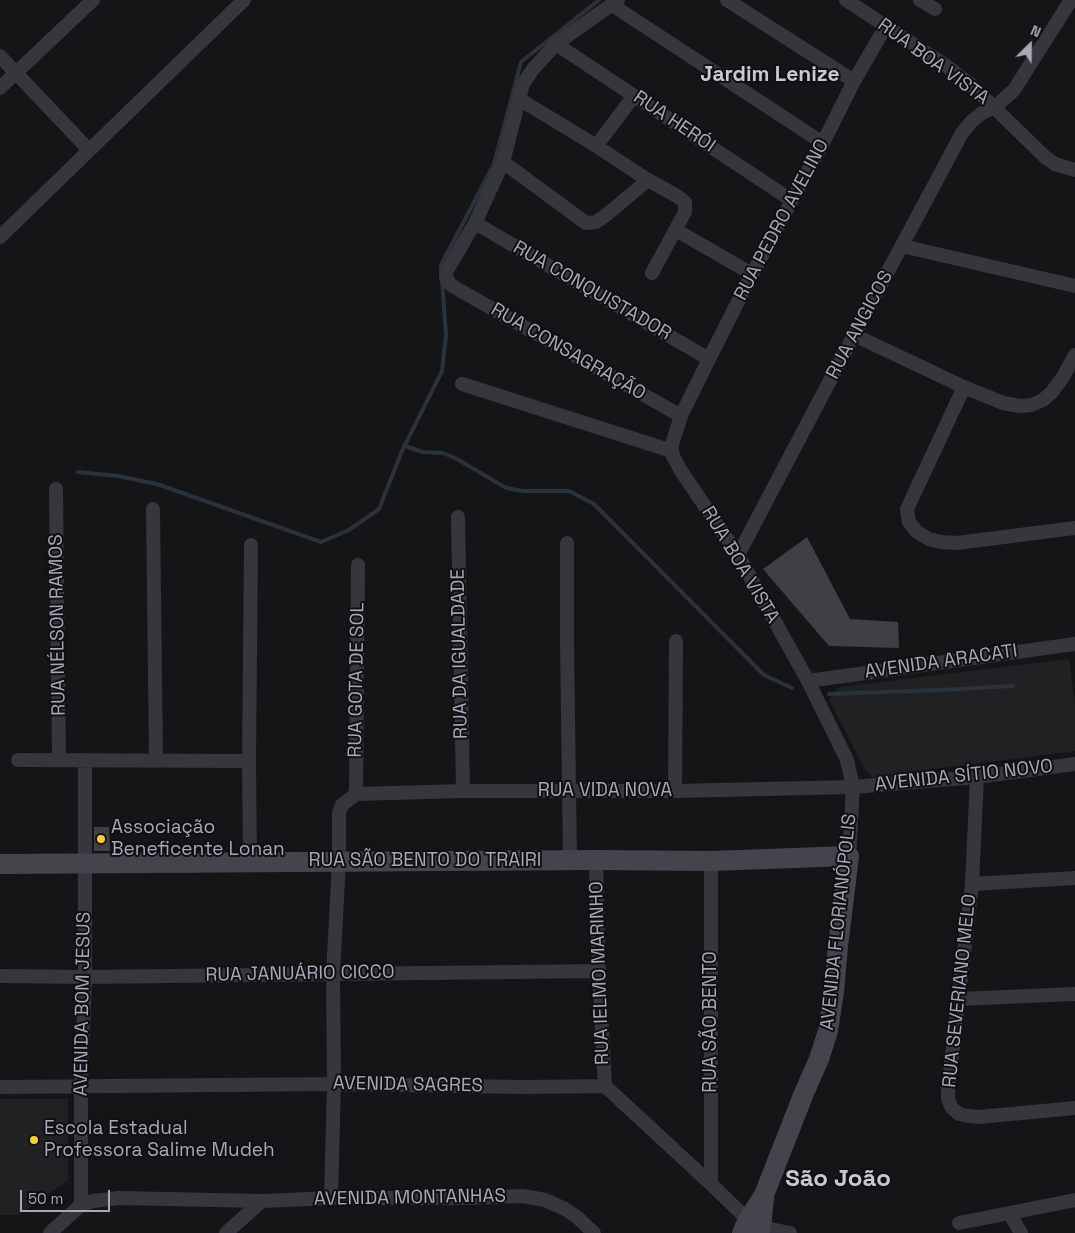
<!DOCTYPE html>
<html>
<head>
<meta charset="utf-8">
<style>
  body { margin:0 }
  #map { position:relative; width:1075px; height:1233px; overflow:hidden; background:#151517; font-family:"Space Grotesk",sans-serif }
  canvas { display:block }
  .north { position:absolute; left:1005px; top:20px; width:50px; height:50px; -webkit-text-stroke:4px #101012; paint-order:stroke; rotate:23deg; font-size:14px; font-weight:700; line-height:20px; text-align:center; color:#a6a9b8 }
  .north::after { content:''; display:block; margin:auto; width:18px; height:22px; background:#a6a9b8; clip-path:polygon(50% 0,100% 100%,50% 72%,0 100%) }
  .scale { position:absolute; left:20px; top:1190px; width:90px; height:22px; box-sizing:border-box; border:2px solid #a6a9b8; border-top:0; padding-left:6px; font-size:15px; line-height:18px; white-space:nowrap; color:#a6a9b8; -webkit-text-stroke:4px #101012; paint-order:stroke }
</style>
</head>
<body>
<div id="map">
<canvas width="1075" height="1233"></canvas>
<div class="north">N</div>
<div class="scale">50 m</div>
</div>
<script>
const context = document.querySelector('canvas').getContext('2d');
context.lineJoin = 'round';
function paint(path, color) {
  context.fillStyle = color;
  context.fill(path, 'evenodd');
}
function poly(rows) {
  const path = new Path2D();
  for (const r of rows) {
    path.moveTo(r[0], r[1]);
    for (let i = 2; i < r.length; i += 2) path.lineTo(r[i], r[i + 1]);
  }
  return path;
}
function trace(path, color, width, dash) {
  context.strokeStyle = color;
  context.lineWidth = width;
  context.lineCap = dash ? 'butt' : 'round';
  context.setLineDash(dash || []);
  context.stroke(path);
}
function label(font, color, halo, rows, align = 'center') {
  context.font = font + ' "Space Grotesk",sans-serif';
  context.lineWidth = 4;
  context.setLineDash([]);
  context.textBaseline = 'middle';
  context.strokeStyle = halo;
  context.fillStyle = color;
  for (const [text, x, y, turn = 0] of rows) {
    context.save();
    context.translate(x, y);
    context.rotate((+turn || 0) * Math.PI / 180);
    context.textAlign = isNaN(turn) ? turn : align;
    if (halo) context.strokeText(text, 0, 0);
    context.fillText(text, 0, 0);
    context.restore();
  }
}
paint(poly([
  [1069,659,1075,705,1075,751,872,777,866,771,829,700,839,687],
  [0,1099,68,1099,68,1180,19,1215,0,1215]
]), '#212124');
trace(poly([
  [441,270,441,265,494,164,521,62,599,0],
  [405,446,423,452,443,453,457,459,506,488,523,491,569,491,594,504,764,675,792,688],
  [78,472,118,476,157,484,321,542,349,530,379,509,402,451,442,371,446,335,442,280],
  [829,694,940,690,1013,686]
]), '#2a323b', 4);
paint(poly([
  [807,537,850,619,898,622,899,648,829,646,763,569],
  [94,827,109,827,110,851,94,851]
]), '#3f3f44');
trace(poly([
  [618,0,556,44,533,69,523,84,503,162,475,223,446,272,446,277,449,283,454,287,681,416],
  [727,0,854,81],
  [846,0,945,65,970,84,1045,157,1055,164,1075,170],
  [920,0,935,9],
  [612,5,823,143],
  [556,44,791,200],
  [0,56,89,150],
  [0,88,93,0],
  [519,99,590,142,648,180,677,196,685,202,685,212,652,273],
  [596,146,634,96],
  [503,162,586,223,596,222,605,216,648,180],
  [475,223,709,359],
  [676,230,752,274],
  [0,237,244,0],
  [902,246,1075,286],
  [854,335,964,387,1003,403,1020,406,1032,405,1043,400,1052,392,1063,377,1075,355],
  [462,384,672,451],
  [964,387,907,509,909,522,917,532,929,539,941,542,957,543,1075,528],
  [56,489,59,760],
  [153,509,156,760],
  [458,517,463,791],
  [567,543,567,642,570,860],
  [738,555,854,335,962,133,972,121,982,113,995,107,1014,90,1071,0],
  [808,681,1075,644],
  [18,760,249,761],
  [977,777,972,884,948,1090,948,1099,952,1108,959,1114,969,1116,979,1117,1075,1108],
  [675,791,676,641],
  [356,794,463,791,675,791,853,787,977,777,1075,764],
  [356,794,358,565],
  [849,856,853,787,847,760,808,681,738,555,681,471,673,456,671,447,681,416,709,359,752,274,823,143,854,81,886,26],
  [596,860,599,971,605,1086],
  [711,861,711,1184],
  [250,862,249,761,251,545],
  [972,884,1075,878],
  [0,976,85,977,599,971],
  [958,999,1075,994],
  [0,1087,334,1084,524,1087,605,1086,711,1184,748,1220,761,1227,790,1233],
  [331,1198,334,1084,333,974,339,862,339,813,342,805,356,794],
  [81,1205,93,1201,119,1198,262,1201],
  [1010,1214,1021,1233],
  [959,1223,1075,1200],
  [50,1233,81,1205,81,1086,85,977,85,760],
  [226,1233,262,1201,331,1198,463,1198,523,1196,545,1200,565,1209,577,1217,594,1233]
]), '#36363c', 14);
trace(poly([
  [0,864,596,860,711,861,849,856,838,946,834,992,828,1031,819,1059,804,1093,764,1195,748,1220,742,1233],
  [758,1233,761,1227,764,1198]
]), '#44454c', 20);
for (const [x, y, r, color] of [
  [101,839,5,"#fad02a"],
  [34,1140,5,"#fad02a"]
]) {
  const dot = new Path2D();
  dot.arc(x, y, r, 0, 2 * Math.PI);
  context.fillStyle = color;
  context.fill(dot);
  trace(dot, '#101012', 2);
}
label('19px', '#a6a9b8', '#101012', [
  ["RUA BOA VISTA",933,62,36],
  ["RUA HERÓI",674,122,34],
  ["RUA PEDRO AVELINO",782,220,-62],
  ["RUA CONQUISTADOR",592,291,30],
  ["RUA ANGICOS",860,325,-62],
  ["RUA CONSAGRAÇÃO",568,352,30],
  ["RUA BOA VISTA",740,565,59],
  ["RUA NÉLSON RAMOS",58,625,-91],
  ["RUA DA IGUALDADE",460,654,-91],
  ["AVENIDA ARACATI",941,662,-8],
  ["RUA GOTA DE SOL",357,680,-89],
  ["AVENIDA SÍTIO NOVO",964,776,-6],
  ["RUA VIDA NOVA",605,791],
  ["RUA SÃO BENTO DO TRAIRI",425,861],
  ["AVENIDA FLORIANÓPOLIS",839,922,-84],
  ["RUA IELMO MARINHO",600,973,-92],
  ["RUA JANUÁRIO CICCO",300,974,-1],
  ["RUA SEVERIANO MELO",960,991,-84],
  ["AVENIDA BOM JESUS",83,1004,-89],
  ["RUA SÃO BENTO",711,1022,-90],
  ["AVENIDA SAGRES",408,1085,1],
  ["AVENIDA MONTANHAS",410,1198,-1]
]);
label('19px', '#a6a9b8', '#101012', [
  ["Associação",111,828],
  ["Beneficente Lonan",111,850],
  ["Escola Estadual",44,1129],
  ["Professora Salime Mudeh",44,1151]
], 'left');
label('bold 21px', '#c7c9d4', '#101012', [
  ["Jardim Lenize",770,75]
]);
label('bold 24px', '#c7c9d4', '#101012', [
  ["São João",838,1179]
]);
</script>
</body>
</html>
